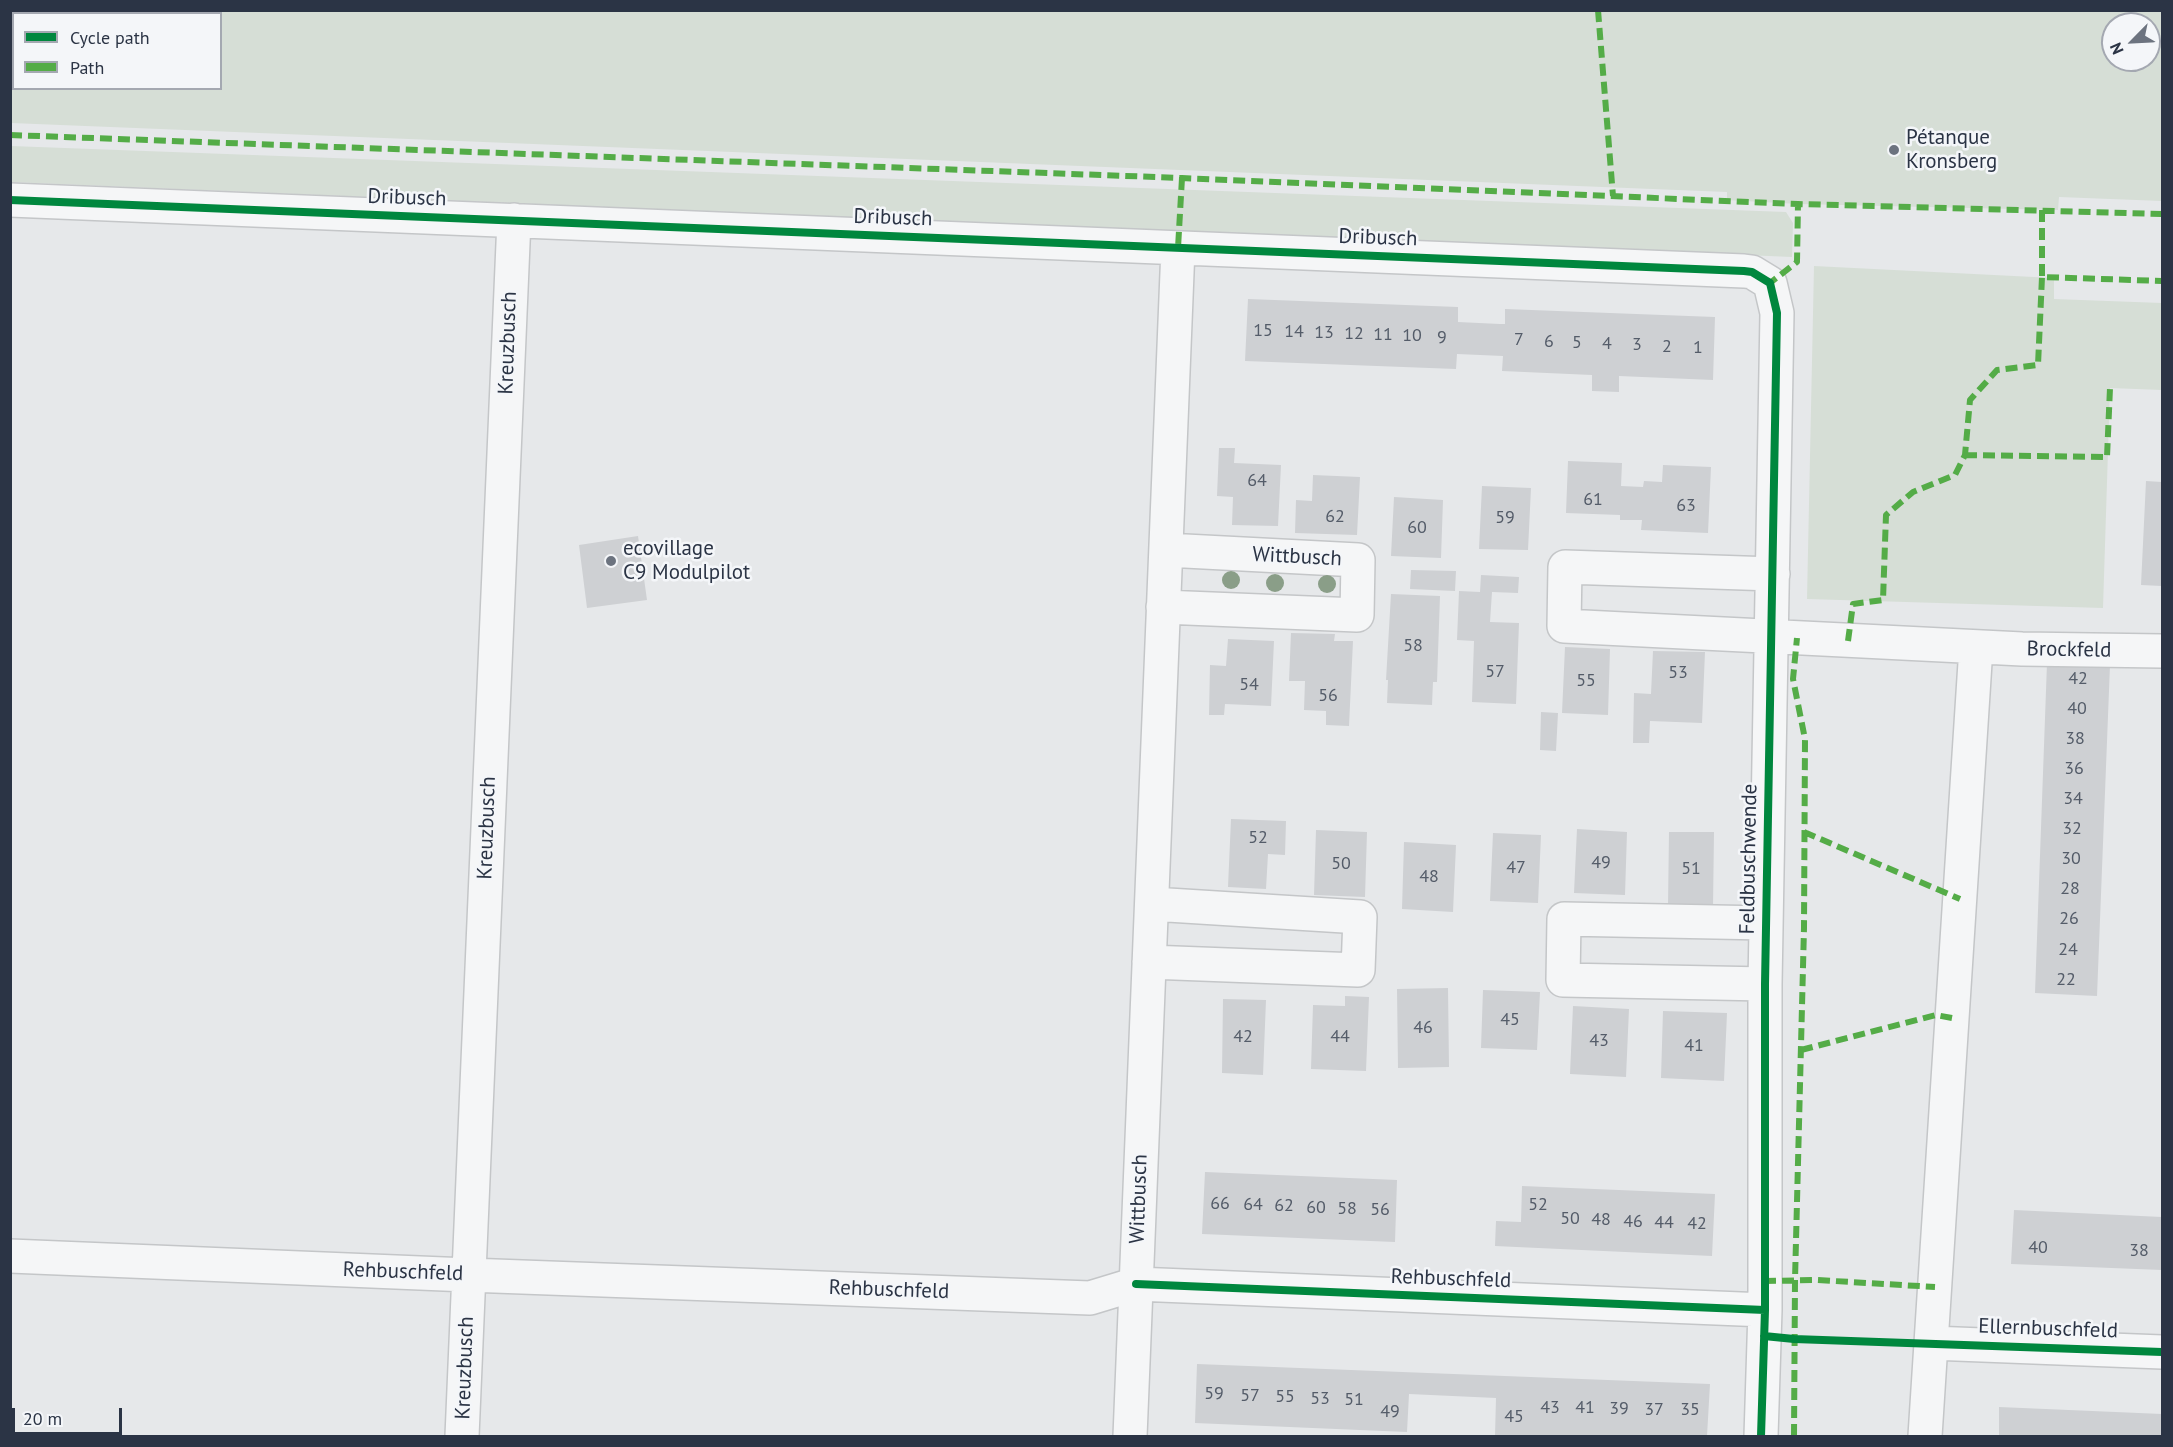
<!DOCTYPE html>
<html>
<head>
<meta charset="utf-8">
<style>
  body { margin:0 }
  #map { position:relative; width:2173px; height:1447px; overflow:hidden; background:#e6e8ea; font-family:"PT Sans",sans-serif }
  canvas { display:block }
  .frame { position:absolute; inset:0; border:12px solid #2b3445; pointer-events:none }
  .legend { position:absolute; left:12px; top:12px; width:210px; height:78px; box-sizing:border-box; background:#f4f6f9; border:2px solid #a4a8b1; margin:0; padding:8px 10px; list-style:none; font-size:18px; color:#2b3445 }
  .legend li { display:flex; align-items:center; gap:12px; height:30px }
  .legend b { width:30px; border:2px solid #a4a8b1 }
  .north { position:absolute; left:2101px; top:12px; width:60px; height:60px; box-sizing:border-box; background:#f4f6f9; border:2px solid #a4a8b1; border-radius:50%; rotate:246deg; font-size:16px; font-weight:700; line-height:24px; text-align:center; color:#2b3445 }
  .north::after { content:''; display:block; margin:auto; width:21px; height:27px; background:#6c737f; clip-path:polygon(50% 0,100% 100%,50% 72%,0 100%) }
  .scale { position:absolute; left:12px; top:1408px; width:110px; height:27px; box-sizing:border-box; border:3px solid #2b3445; border-top:0; padding-left:8px; font-size:18px; line-height:21px; white-space:nowrap; color:#2b3445; -webkit-text-stroke:4px #f4f6f9; paint-order:stroke }
</style>
</head>
<body>
<div id="map">
<canvas width="2173" height="1447"></canvas>
<div class="frame"></div>
<ul class="legend">
<li><b style="height:8px;background:#00873e"></b>Cycle path</li>
<li><b style="height:8px;background:#54ac47"></b>Path</li>
</ul>
<div class="north">N</div>
<div class="scale">20 m</div>
</div>
<script>
const context = document.querySelector('canvas').getContext('2d');
context.lineJoin = 'round';
function paint(path, color) {
  context.fillStyle = color;
  context.fill(path, 'evenodd');
}
function poly(rows) {
  const path = new Path2D();
  for (const r of rows) {
    path.moveTo(r[0], r[1]);
    for (let i = 2; i < r.length; i += 2) path.lineTo(r[i], r[i + 1]);
  }
  return path;
}
function trace(path, color, width, dash) {
  context.strokeStyle = color;
  context.lineWidth = width;
  context.lineCap = dash ? 'butt' : 'round';
  context.setLineDash(dash || []);
  context.stroke(path);
}
function label(font, color, halo, rows, align = 'center') {
  context.font = font + ' "PT Sans",sans-serif';
  context.lineWidth = 5;
  context.setLineDash([]);
  context.textBaseline = 'middle';
  context.strokeStyle = halo;
  context.fillStyle = color;
  for (const [text, x, y, turn = 0] of rows) {
    context.save();
    context.translate(x, y);
    context.rotate((+turn || 0) * Math.PI / 180);
    context.textAlign = isNaN(turn) ? turn : align;
    if (halo) context.strokeText(text, 0, 0);
    context.fillText(text, 0, 0);
    context.restore();
  }
}
paint(poly([
  [10,11,2162,11,2162,201,2059,197,2058,210,1798,204,1727,200,1727,192,11,123],
  [14,14,220,14,220,88,14,88],
  [2113,24,2149,24,2149,60,2113,60],
  [11,146,1786,212,1793,223,1792,257,11,182],
  [1814,266,2054,278,2054,299,2162,303,2162,390,2110,388,2103,608,1807,599]
]), '#d6ded6');
paint(poly([
  [1248,299,1458,307,1458,322,1500,324,1505,324,1505,309,1715,317,1713,380,1619,376,1619,392,1592,391,1592,375,1502,371,1503,356,1457,354,1456,369,1245,361],
  [1219,448,1235,448,1234,463,1281,465,1278,526,1232,525,1233,497,1217,496],
  [1568,461,1622,463,1621,486,1643,487,1644,481,1662,482,1663,465,1711,467,1708,533,1641,530,1642,520,1620,520,1620,515,1566,513],
  [1313,475,1360,477,1357,535,1295,533,1296,500,1312,501],
  [2146,481,2162,482,2162,586,2141,585],
  [1482,486,1531,488,1528,550,1479,549],
  [1394,497,1443,500,1441,558,1391,556],
  [638,536,647,600,587,608,579,545],
  [1411,570,1456,571,1455,591,1410,589],
  [1481,575,1519,577,1518,593,1492,592,1490,622,1519,623,1516,704,1472,702,1474,641,1457,640,1459,591,1480,592],
  [1391,594,1440,596,1437,682,1433,682,1432,705,1387,703,1388,680,1386,680],
  [1291,633,1335,634,1334,641,1353,641,1349,726,1326,725,1326,711,1304,710,1305,681,1289,681],
  [1228,639,1274,641,1271,706,1225,704,1224,715,1209,715,1210,665,1226,666],
  [1565,647,1610,649,1608,715,1562,713],
  [1653,651,1705,652,1702,723,1650,721,1649,743,1633,743,1634,693,1651,694],
  [2047,663,2110,665,2097,996,2035,993],
  [1541,712,1558,713,1556,751,1540,750],
  [1231,819,1286,821,1285,855,1268,854,1266,889,1228,887],
  [1577,829,1627,832,1625,895,1574,893],
  [1316,830,1367,832,1365,897,1314,895],
  [1669,832,1714,832,1713,907,1668,906],
  [1493,833,1541,835,1538,903,1490,901],
  [1404,842,1456,845,1453,912,1402,909],
  [1448,988,1449,1067,1398,1068,1397,989],
  [1483,990,1540,992,1537,1050,1481,1048],
  [1345,996,1369,997,1366,1071,1311,1069,1313,1005,1345,1006],
  [1223,999,1266,1000,1263,1075,1222,1073],
  [1573,1006,1629,1009,1626,1077,1570,1074],
  [1663,1011,1727,1013,1724,1081,1661,1078],
  [1205,1172,1397,1180,1395,1242,1202,1234],
  [1522,1186,1715,1194,1712,1256,1495,1246,1496,1221,1521,1222],
  [2014,1210,2162,1217,2162,1270,2011,1264],
  [1197,1364,1710,1384,1707,1436,1495,1436,1496,1398,1409,1394,1407,1432,1195,1423],
  [1999,1407,2162,1414,2162,1436,1999,1436]
]), '#ced0d3');
const minor = poly([
  [10,200,1744,271,1752,272,1770,283,1777,313,1765,984,1765,1310,1761,1436],
  [1773,574,1565,567,1564,626,2022,649,2162,651],
  [1163,607,1357,615,1358,560,1166,550],
  [1149,962,1358,970,1360,917,1152,904],
  [1765,984,1563,980,1564,919,1766,923],
  [10,1256,468,1275,1090,1298,1136,1284,1765,1310],
  [1931,1343,2162,1352],
  [462,1436,514,220],
  [1130,1436,1178,248],
  [1925,1436,1976,647]
]);
trace(minor, '#c4c6c8', 36);
trace(minor, '#f5f6f7', 33);
trace(poly([
  [1598,10,1613,196],
  [10,135,1182,178,1798,204,2162,214],
  [1182,178,1178,248,1184,248],
  [2042,210,2042,277,2162,281],
  [1767,280,1770,283,1797,262,1798,204],
  [1965,455,2107,457,2110,388],
  [1848,641,1853,604,1883,600,1886,515,1913,492,1955,475,1965,455,1970,400,1997,370,2038,365,2042,277],
  [1804,832,1960,899],
  [1801,1050,1936,1015,1952,1018],
  [1764,1281,1817,1280,1935,1287],
  [1794,1436,1795,1280,1804,928,1805,739,1793,679,1797,638]
]), '#54ac47', 6, [12, 6]);
trace(poly([
  [10,200,1744,271,1752,272,1770,283,1777,313,1765,984,1765,1310,1761,1436],
  [1136,1284,1765,1310],
  [1764,1336,1794,1339,2162,1352]
]), '#00873e', 8);
context.fillStyle = '#8a9e88';
for (const [x, y] of [
  [1231,580],
  [1275,583],
  [1327,584]
]) {
  context.beginPath();
  context.arc(x, y, 9, 0, 2 * Math.PI);
  context.fill();
}
for (const [x, y, r, color] of [
  [1894,150,6,"#6c737f"],
  [611,561,6,"#6c737f"]
]) {
  const dot = new Path2D();
  dot.arc(x, y, r, 0, 2 * Math.PI);
  context.fillStyle = color;
  context.fill(dot);
  trace(dot, '#f4f6f9', 2);
}
label('18px', '#545c69', null, [
  ["15",1263,331],
  ["14",1294,332],
  ["13",1324,333],
  ["12",1354,334],
  ["11",1383,335],
  ["10",1412,336],
  ["9",1442,338],
  ["7",1519,340],
  ["6",1549,342],
  ["5",1577,343],
  ["4",1607,344],
  ["3",1637,345],
  ["2",1667,347],
  ["1",1698,348],
  ["64",1257,481],
  ["61",1593,500],
  ["63",1686,506],
  ["62",1335,517],
  ["59",1505,518],
  ["60",1417,528],
  ["58",1413,646],
  ["57",1495,672],
  ["53",1678,673],
  ["42",2078,679],
  ["55",1586,681],
  ["54",1249,685],
  ["56",1328,696],
  ["40",2077,709],
  ["38",2075,739],
  ["36",2074,769],
  ["34",2073,799],
  ["32",2072,829],
  ["52",1258,838],
  ["30",2071,859],
  ["49",1601,863],
  ["50",1341,864],
  ["47",1516,868],
  ["51",1691,869],
  ["48",1429,877],
  ["28",2070,889],
  ["26",2069,919],
  ["24",2068,950],
  ["22",2066,980],
  ["45",1510,1020],
  ["46",1423,1028],
  ["42",1243,1037],
  ["44",1340,1037],
  ["43",1599,1041],
  ["41",1694,1046],
  ["66",1220,1204],
  ["64",1253,1205],
  ["52",1538,1205],
  ["62",1284,1206],
  ["60",1316,1208],
  ["58",1347,1209],
  ["56",1380,1210],
  ["50",1570,1219],
  ["48",1601,1220],
  ["46",1633,1222],
  ["44",1664,1223],
  ["42",1697,1224],
  ["40",2038,1248],
  ["38",2139,1251],
  ["59",1214,1394],
  ["57",1250,1396],
  ["55",1285,1397],
  ["53",1320,1399],
  ["51",1354,1400],
  ["43",1550,1408],
  ["41",1585,1408],
  ["39",1619,1409],
  ["37",1654,1410],
  ["35",1690,1410],
  ["49",1390,1412],
  ["45",1514,1417]
]);
label('21px', '#2b3445', '#f4f6f9', [
  ["Pétanque",1906,138],
  ["Kronsberg",1906,162],
  ["ecovillage",623,549],
  ["C9 Modulpilot",623,573]
], 'left');
label('21px', '#2b3445', '#f4f6f9', [
  ["Dribusch",407,198,2],
  ["Dribusch",893,218,2],
  ["Dribusch",1378,238,2],
  ["Kreuzbusch",508,343,-88],
  ["Wittbusch",1297,557,3],
  ["Brockfeld",2069,650,1],
  ["Kreuzbusch",487,828,-88],
  ["Feldbuschwende",1749,859,-89],
  ["Wittbusch",1139,1199,-88],
  ["Rehbuschfeld",403,1272,2],
  ["Rehbuschfeld",1451,1279,2],
  ["Rehbuschfeld",889,1290,2],
  ["Ellernbuschfeld",2048,1329,2],
  ["Kreuzbusch",465,1368,-88]
]);
</script>
</body>
</html>
